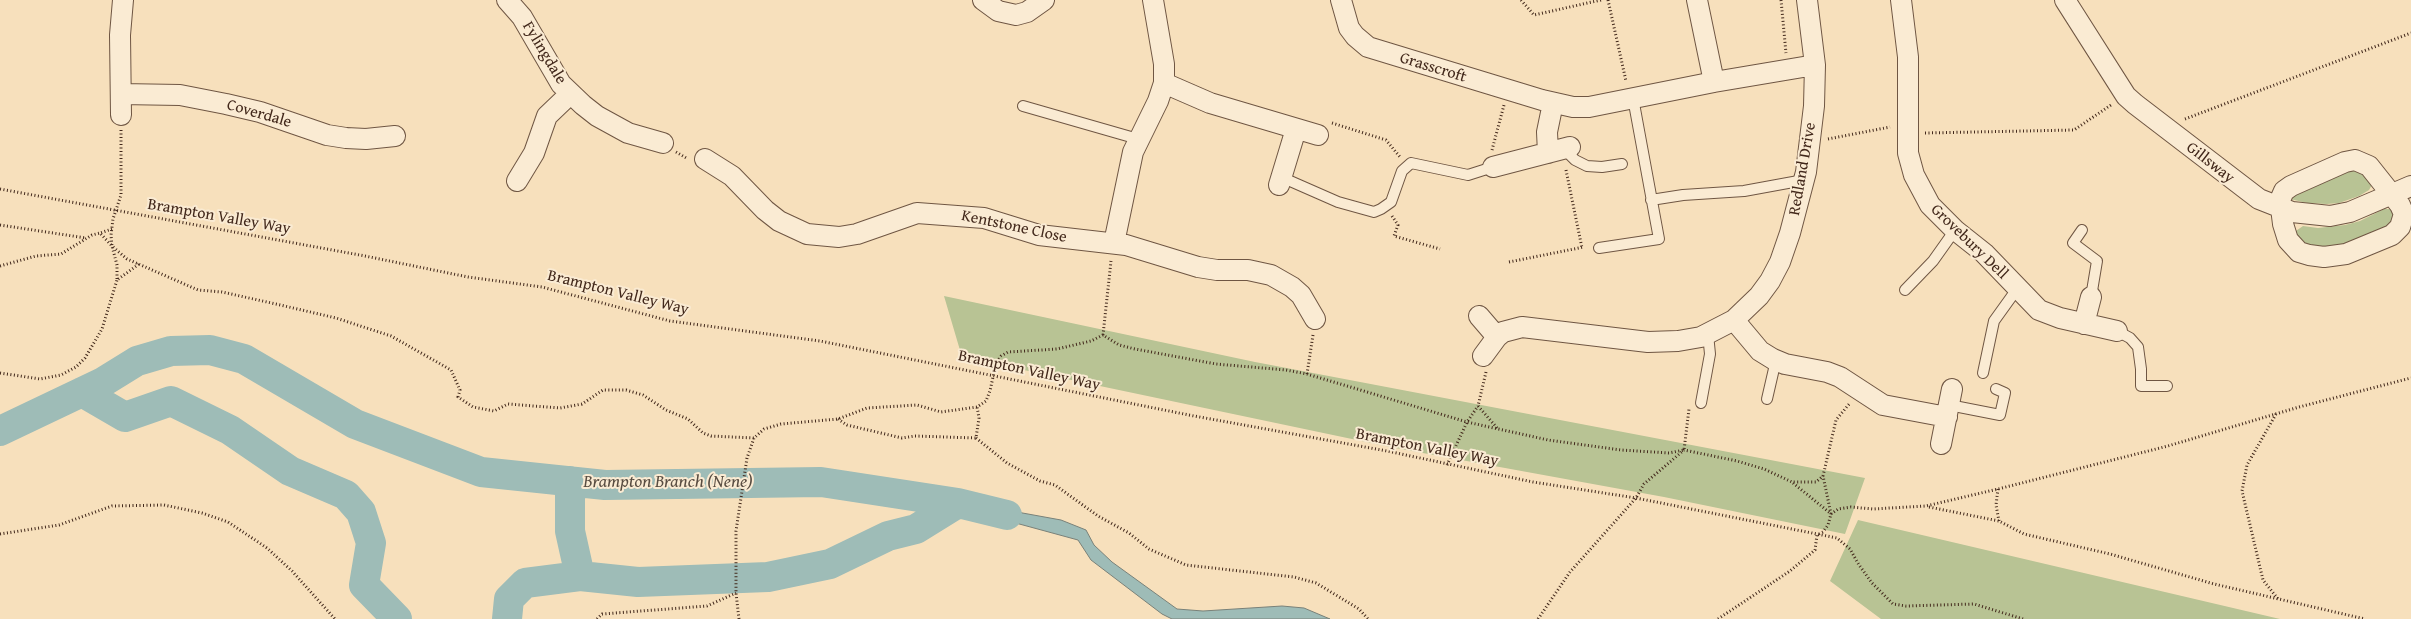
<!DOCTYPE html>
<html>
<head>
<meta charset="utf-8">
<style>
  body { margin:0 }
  canvas { display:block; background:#f7e0bc }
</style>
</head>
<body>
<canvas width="2411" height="619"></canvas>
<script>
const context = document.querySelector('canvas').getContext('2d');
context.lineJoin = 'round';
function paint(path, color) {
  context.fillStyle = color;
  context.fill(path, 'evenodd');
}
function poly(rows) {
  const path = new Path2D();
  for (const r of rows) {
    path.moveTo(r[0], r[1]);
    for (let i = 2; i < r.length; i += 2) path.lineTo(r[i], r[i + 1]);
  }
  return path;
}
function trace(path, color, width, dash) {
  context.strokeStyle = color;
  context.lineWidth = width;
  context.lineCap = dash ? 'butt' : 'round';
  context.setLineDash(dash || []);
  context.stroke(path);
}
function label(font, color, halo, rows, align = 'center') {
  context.font = font + ' "Gentium Book Plus",serif';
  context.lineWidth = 4;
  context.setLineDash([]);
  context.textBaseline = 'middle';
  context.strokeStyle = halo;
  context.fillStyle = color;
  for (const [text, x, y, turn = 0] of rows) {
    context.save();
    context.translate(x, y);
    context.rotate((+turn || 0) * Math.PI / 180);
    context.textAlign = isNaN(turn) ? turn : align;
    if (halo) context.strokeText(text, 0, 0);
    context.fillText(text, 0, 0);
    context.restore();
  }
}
paint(poly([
  [2358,166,2373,183,2369,190,2359,196,2339,203,2327,204,2307,203,2290,199,2290,193],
  [2384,209,2392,209,2396,222,2349,247,2306,249,2293,233,2303,226,2318,228,2345,225,2360,221],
  [944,296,1255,362,1865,478,1845,534,1664,497,1390,447,962,357],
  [1858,520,2280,619,1881,619,1830,581]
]), '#b8c394');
const water = poly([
  [973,504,1061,520,1086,530,1094,545,1112,562,1177,609,1203,611,1282,606,1304,608,1330,619,1172,619,1162,614,1091,560,1078,540,990,516,968,516,955,513,973,504]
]);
paint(water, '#9ebcb7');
trace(water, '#798179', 1);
trace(poly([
  [82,392,125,417,171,401,230,430,290,471,346,495,361,512,371,543,364,585,397,619],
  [0,431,103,382,137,361,171,351,210,350,244,359,355,424,481,472,605,485,821,482,958,503,1007,515],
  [570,481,570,531,580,576,638,582,768,577,830,564,888,536,916,529,958,503],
  [507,619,509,599,525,583,580,576]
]), '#9ebcb7', 30);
const lane = poly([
  [1023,106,1138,139],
  [1564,149,1575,160,1587,166,1602,167,1622,164],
  [1281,177,1338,202,1374,212,1381,209,1391,202,1402,171,1411,163,1468,175,1493,167],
  [1651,200,1683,195,1744,191,1804,180],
  [2082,230,2073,243,2097,261,2091,297],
  [1599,248,1659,239,1633,98],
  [1905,290,1933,261,1955,230],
  [2117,331,2130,338,2138,347,2141,369,2141,386,2167,386],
  [1983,373,1994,321,2017,289],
  [1767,399,1776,360],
  [1701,403,1710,354,1708,334],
  [1949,405,2000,415,2005,393,1996,389]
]);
const street = poly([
  [507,0,522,17,561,84,583,105,597,116,628,133,663,143],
  [983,0,998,11,1016,15,1027,12,1044,0],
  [1341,0,1349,28,1355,36,1368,47,1542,100,1573,107,1589,107,1714,82,1815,65],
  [1697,0,1714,82],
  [1901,0,1908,57,1908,153,1914,175,1930,205,1955,230,1984,253,2039,310,2060,318,2117,331],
  [2065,0,2126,96,2135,104,2259,199,2292,212,2330,216,2350,212,2411,186],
  [1164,83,1210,103,1318,135],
  [121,94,180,95,226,104,260,112,327,135,346,138,366,139,395,136],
  [121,115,120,35,123,0],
  [1548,153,1547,132,1553,103],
  [705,159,732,176,765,210,779,221,807,234,839,237,857,234,917,213,984,218,1039,235,1126,245,1198,267,1217,270,1248,270,1271,275,1292,287,1301,295,1315,319],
  [2355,160,2369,166,2400,205,2404,214,2400,227,2392,235,2346,254,2324,257,2309,255,2299,252,2288,240,2283,224,2280,200,2284,191,2291,186,2345,162,2355,160],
  [1493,167,1570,147],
  [517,181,534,153,547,116,570,94],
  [1279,185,1296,129],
  [1114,243,1133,152,1158,101,1164,83,1164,64,1153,0],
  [1479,316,1497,337],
  [1734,320,1760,351,1773,359,1785,364,1827,372,1840,377,1883,405,1947,417],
  [2084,324,2091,297],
  [1483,356,1497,337,1503,332,1522,327,1648,342,1678,341,1701,337,1734,320,1759,296,1770,281,1780,262,1790,233,1806,172,1814,106,1815,65,1807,0],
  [1941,444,1952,389]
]);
trace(lane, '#6f5643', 12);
trace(street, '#6f5643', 22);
trace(poly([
  [1521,0,1534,15,1601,0],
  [1608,0,1626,81],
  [1781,0,1786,53],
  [2185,119,2411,33],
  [1332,123,1386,140,1400,157],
  [121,130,121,195,113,219,111,235,112,246,127,259,198,290,222,292,276,304,336,318,391,336,451,370,460,390,458,397,473,407,494,411,508,404,560,408,582,404,603,390,626,390,643,395,666,410,688,419,703,433,711,436,754,438],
  [1925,133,2074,130,2111,105],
  [1828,139,1890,127],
  [1492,150,1504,105],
  [676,152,688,159],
  [1566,170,1582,248],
  [0,189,365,256,468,277,542,287,670,321,820,341,1194,416,1387,451,1533,482,1636,498,1837,538,1850,549,1859,565,1872,583,1893,604,1906,606,1974,604,2023,619],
  [1392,216,1398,225,1394,236,1440,249],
  [0,225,86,238],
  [112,229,100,233,112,246,117,265,117,280,139,264],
  [1509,262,1584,247],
  [0,266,36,256,61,254,92,235,100,233],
  [1103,335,1111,261],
  [1486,372,1478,406,1498,429],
  [0,373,40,379,61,375,76,367,85,358,102,329,117,280],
  [1307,374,1313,335],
  [2276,414,2247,465,2242,491,2263,580,2278,599],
  [838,419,847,425,902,438,915,436,976,438,979,418,977,407],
  [976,438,1007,463,1040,481,1055,485,1098,516,1129,533,1149,549,1186,565,1294,577,1316,583,1359,609,1368,619],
  [1447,465,1467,422,1478,406],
  [1793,483,1830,513],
  [1998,489,1996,505,1999,521],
  [1929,507,1999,521,2024,534,2110,554,2214,584,2365,619],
  [1831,514,1838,509,1851,507,1873,509,1926,506,1998,489,2168,446,2299,407,2411,378],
  [0,534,59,525,112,506,164,505,202,513,228,522,267,548,292,571,335,619],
  [597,619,602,614,707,606,736,593],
  [739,619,736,593,736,531,747,458,754,438,764,429,781,424,838,419,867,408,917,405,941,412,977,407,986,401,990,391,996,363,1001,356,1008,352,1057,349,1091,341,1103,335,1119,345,1135,349,1216,364,1286,370,1307,374,1467,422,1548,440,1621,450,1669,453,1684,450,1689,409],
  [1538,619,1570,572,1636,498,1644,484,1684,450,1737,461,1764,469,1792,482,1816,482,1823,476,1836,420,1850,403],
  [1718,619,1790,571,1815,550,1817,535,1823,532,1828,525,1831,514,1823,476]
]), '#42281b', 3, [1, 2.5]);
trace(lane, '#faebd3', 10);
trace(street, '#faebd3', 20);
label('16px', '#42281b', '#faebd3', [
  ["Fylingdale",544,53,59],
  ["Grasscroft",1433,68,17],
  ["Coverdale",259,114,16],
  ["Gillsway",2210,163,38],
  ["Redland Drive",1803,169,-80],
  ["Brampton Valley Way",219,217,10],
  ["Kentstone Close",1014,227,12],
  ["Grovebury Dell",1969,242,44],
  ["Brampton Valley Way",618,293,14],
  ["Brampton Valley Way",1029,371,12],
  ["Brampton Valley Way",1427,448,11]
]);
label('italic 18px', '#594d42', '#faebd3', [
  ["Brampton Branch (Nene)",668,482]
]);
</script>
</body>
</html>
